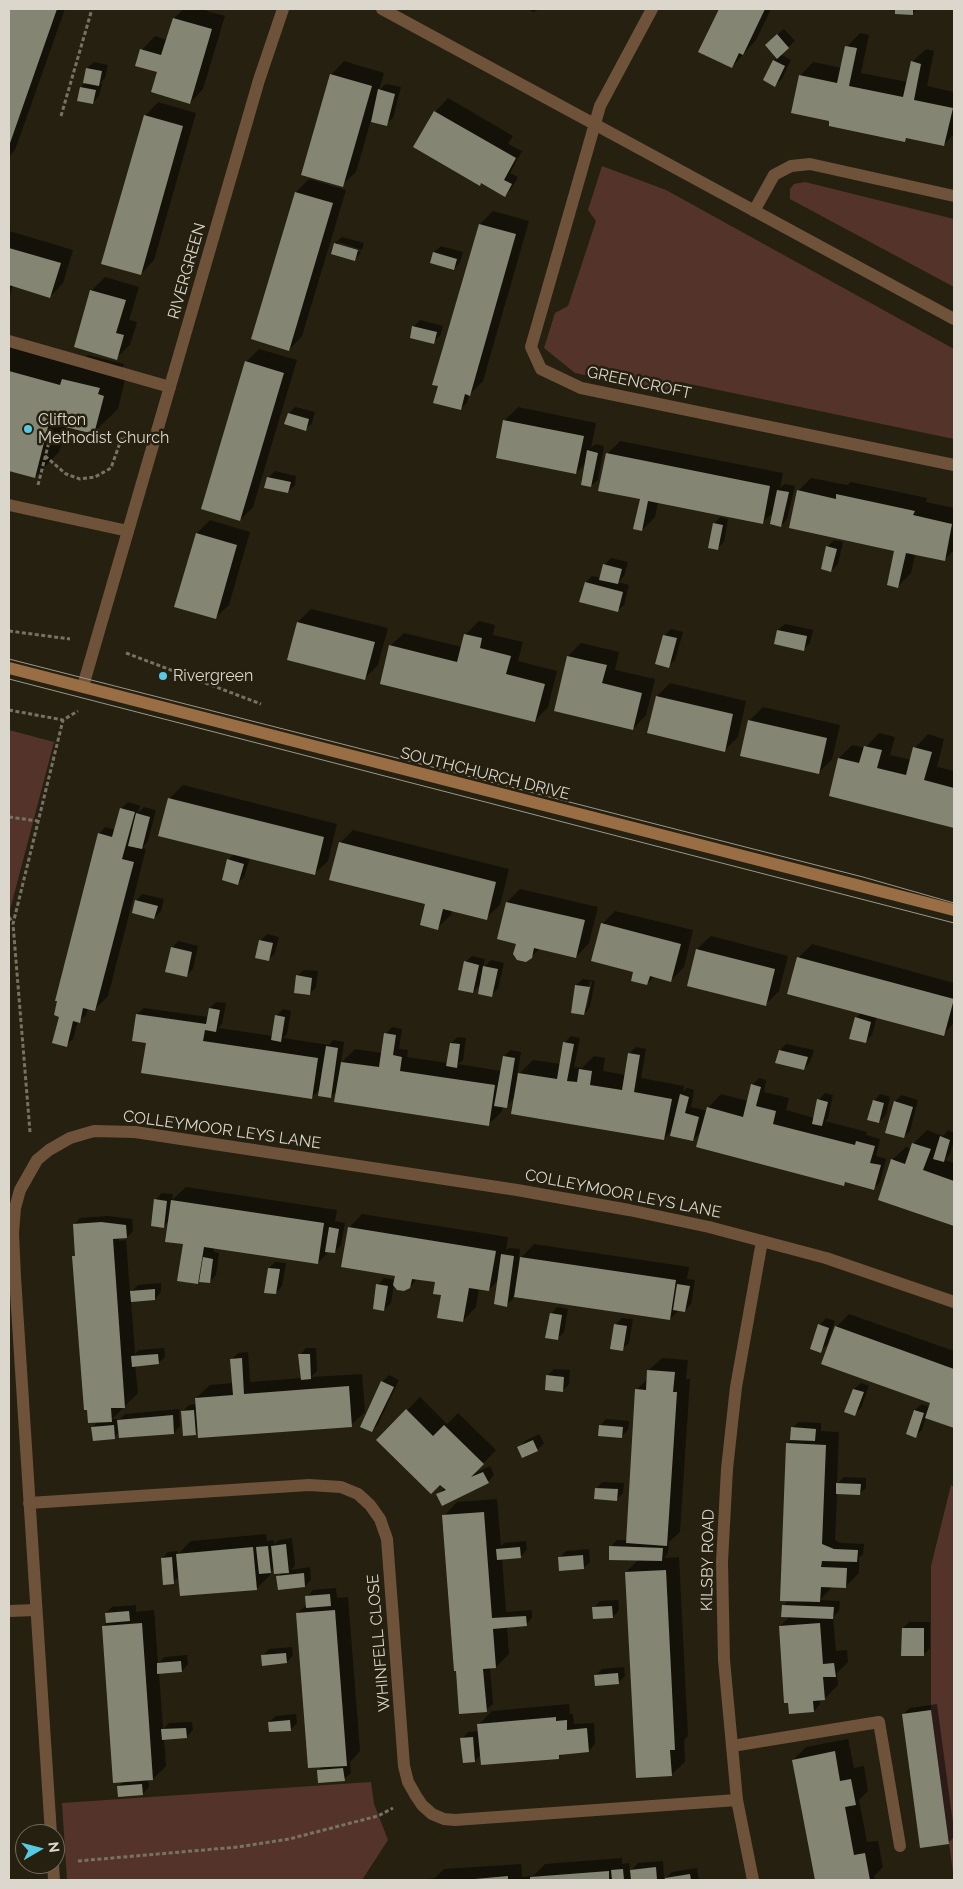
<!DOCTYPE html>
<html>
<head>
<meta charset="utf-8">
<style>
  body { margin:0 }
  #map { position:relative; width:963px; height:1889px; overflow:hidden; background:#262010; font-family:Raleway,sans-serif }
  canvas { display:block }
  .frame { position:absolute; inset:0; border:10px solid #dbd7cd; pointer-events:none }
  .north { position:absolute; left:15px; top:1824px; width:50px; height:50px; box-sizing:border-box; background:#262010; border:1px solid #6e695c; border-radius:50%; rotate:82deg; font-size:14px; font-weight:700; line-height:20px; text-align:center; color:#dbd7cd }
  .north::after { content:''; display:block; margin:auto; width:18px; height:22px; background:#57c9e2; clip-path:polygon(50% 0,100% 100%,50% 72%,0 100%) }
</style>
</head>
<body>
<div id="map">
<canvas width="963" height="1889"></canvas>
<div class="frame"></div>
<div class="north">N</div>
</div>
<script>
const context = document.querySelector('canvas').getContext('2d');
context.lineJoin = 'round';
function paint(path, color) {
  context.fillStyle = color;
  context.fill(path, 'evenodd');
}
function poly(rows) {
  const path = new Path2D();
  for (const r of rows) {
    path.moveTo(r[0], r[1]);
    for (let i = 2; i < r.length; i += 2) path.lineTo(r[i], r[i + 1]);
  }
  return path;
}
function trace(path, color, width, dash) {
  context.strokeStyle = color;
  context.lineWidth = width;
  context.lineCap = dash ? 'butt' : 'round';
  context.setLineDash(dash || []);
  context.stroke(path);
}
function label(font, color, halo, rows, align = 'center') {
  context.font = font + ' Raleway,sans-serif';
  context.lineWidth = 5;
  context.setLineDash([]);
  context.textBaseline = 'middle';
  context.strokeStyle = halo;
  context.fillStyle = color;
  for (const [text, x, y, turn = 0] of rows) {
    context.save();
    context.translate(x, y);
    context.rotate((+turn || 0) * Math.PI / 180);
    context.textAlign = isNaN(turn) ? turn : align;
    if (halo) context.strokeText(text, 0, 0);
    context.fillText(text, 0, 0);
    context.restore();
  }
}
paint(poly([
  [602,166,666,190,954,349,954,439,680,382,662,392,575,373,544,348,555,313,568,306,596,221,588,210],
  [805,182,954,219,954,287,790,199,790,189,794,184],
  [9,730,54,742,10,910,9,923],
  [951,1485,954,1487,954,1880,931,1710,931,1566],
  [371,1782,374,1804,388,1840,362,1880,67,1880,62,1803]
]), '#54342a');
paint(poly([
  [11,9,65,9,15,150,9,157,9,15],
  [184,9,200,9,225,16,203,89,190,103,158,71,142,50,155,36,167,40,174,18],
  [527,9,538,9,534,12],
  [720,9,771,9,756,40,732,67,699,51],
  [896,9,917,9,912,14,896,13],
  [784,29,795,41,780,54,791,60,782,79,775,85,774,61,777,57,773,38],
  [860,33,869,35,861,73,908,82,912,62,926,49,934,51,927,86,954,92,954,134,944,144,908,137,904,141,831,120,800,76,813,62,842,68,847,47],
  [344,61,384,73,379,90,386,84,401,87,393,118,386,124,371,120,356,172,342,185,331,75],
  [94,62,108,65,105,78,100,83,102,84,99,96,93,103,81,87,86,82,87,68],
  [448,98,513,136,508,144,522,151,510,173,518,177,511,189,505,195,435,112],
  [158,102,196,113,154,260,141,274,145,116],
  [309,179,346,190,302,336,289,350,296,192],
  [493,211,529,221,483,381,469,395,467,403,460,409,480,224],
  [9,231,73,250,63,283,50,297,13,285,9,299],
  [342,237,364,243,362,250,338,242,338,245,361,252,355,260,335,243],
  [441,246,463,252,460,262,454,269,434,252],
  [105,277,139,287,129,320,137,322,130,345,116,358,76,346,92,290],
  [420,320,443,326,440,336,433,342,413,327],
  [9,341,82,360,88,355,124,364,122,370,127,371,118,409,93,433,66,426,59,452,35,477,9,470],
  [259,349,297,360,253,507,240,520,246,362],
  [295,407,315,412,312,423,306,429,289,413],
  [518,407,596,423,591,448,595,444,604,446,598,480,591,486,587,462,576,473,504,421],
  [620,441,783,473,780,488,785,484,795,486,787,519,781,526,774,512,762,523,658,502,655,517,642,530,641,498,607,454],
  [275,471,296,476,295,485,288,492,268,478],
  [811,478,847,485,851,482,927,498,926,502,954,508,954,550,944,560,915,554,911,573,898,586,896,550,798,491],
  [720,517,728,519,724,542,717,549,714,524],
  [210,520,250,532,229,605,215,618,197,533],
  [834,540,843,542,838,564,831,571,822,568,828,546],
  [611,558,628,562,624,576,618,582,629,585,624,605,617,611,586,582,592,576,601,578,605,564],
  [311,609,388,628,378,665,365,678,298,622],
  [479,621,495,625,493,635,523,642,518,661,557,671,548,707,535,721,390,646,404,633,462,647,465,635],
  [785,624,813,630,810,643,804,649,776,643,778,630],
  [671,629,683,632,675,660,668,666,664,636],
  [581,643,619,652,615,670,655,679,646,715,633,729,568,656],
  [670,683,746,701,738,737,724,751,657,696],
  [763,707,840,725,832,759,819,772,749,721],
  [879,733,895,737,890,755,911,760,915,748,928,734,944,739,937,767,954,771,954,827,830,795,839,758,852,745,865,748],
  [183,785,337,824,328,861,314,874,250,858,244,877,238,883,228,860,234,854,169,799],
  [128,802,140,806,138,813,144,807,156,810,148,841,142,848,146,849,108,996,94,1010,88,1008,86,1015,79,1021,78,1021,73,1039,66,1045,60,1016,99,834,105,827,116,830,121,809],
  [353,830,509,869,500,905,486,918,452,910,451,915,437,928,427,903,340,843],
  [520,889,598,907,589,943,576,957,540,948,531,957,517,943,507,902],
  [142,894,164,899,161,911,154,918,136,901],
  [615,911,693,930,684,967,671,980,655,976,647,984,635,971,602,924],
  [267,934,279,937,275,953,269,959,260,941],
  [711,936,788,956,779,991,765,1005,697,949],
  [178,941,198,946,193,969,186,976,172,948],
  [812,944,954,983,954,1023,943,1034,877,1016,872,1035,865,1042,856,1018,862,1012,799,957],
  [472,956,485,959,483,968,491,960,504,963,498,989,491,995,481,984,473,992,465,962],
  [304,970,318,971,316,987,310,994,297,976],
  [583,979,595,981,590,1007,584,1014,576,985],
  [590,981,592,982,587,1008,584,1008],
  [216,1002,226,1003,222,1024,218,1028,273,1036,276,1016,283,1009,291,1011,287,1034,283,1038,329,1045,333,1040,344,1042,341,1063,355,1049,382,1053,385,1034,392,1027,402,1029,399,1049,408,1050,407,1057,448,1063,451,1043,458,1037,466,1038,463,1060,458,1064,501,1071,504,1056,510,1050,521,1052,517,1076,533,1060,560,1064,564,1043,571,1036,580,1038,574,1067,582,1068,594,1056,605,1058,603,1071,626,1075,629,1054,636,1047,646,1049,641,1078,684,1086,683,1092,687,1088,694,1090,691,1107,707,1111,708,1108,721,1094,748,1101,752,1085,759,1078,766,1080,764,1092,789,1098,786,1110,814,1118,819,1100,825,1093,833,1095,828,1118,825,1121,867,1132,866,1135,880,1139,876,1156,886,1159,880,1182,874,1188,847,1181,844,1184,702,1131,693,1140,672,1130,664,1139,515,1097,506,1106,503,1106,502,1111,489,1124,338,1090,331,1097,321,1088,311,1098,148,1042,133,1040,137,1014,144,1008,208,1017,210,1008],
  [786,1044,814,1050,810,1062,804,1069,780,1050],
  [880,1094,890,1097,886,1115,879,1122,874,1101],
  [901,1095,918,1100,910,1131,903,1137,895,1102],
  [927,1130,943,1136,948,1130,954,1133,954,1140,950,1154,945,1160,954,1163,954,1224,880,1199,892,1160,906,1147,912,1149,913,1144],
  [186,1187,337,1210,335,1221,345,1223,341,1245,335,1252,329,1251,318,1263,214,1248,214,1252,219,1253,216,1275,209,1282,199,1281,197,1283,184,1243,169,1221,163,1227,155,1200,162,1193,173,1194,172,1200],
  [362,1214,508,1237,506,1250,509,1248,520,1249,519,1260,534,1244,689,1267,687,1279,695,1280,691,1304,685,1311,679,1310,670,1319,513,1296,513,1299,506,1305,498,1280,489,1290,479,1288,476,1307,463,1321,437,1281,418,1278,410,1287,394,1284,391,1303,384,1310,378,1285,384,1278,395,1280,396,1275,349,1228],
  [108,1216,132,1219,133,1231,127,1237,119,1238,119,1241,126,1240,130,1293,138,1285,161,1283,161,1292,155,1299,131,1301,135,1354,139,1350,164,1348,165,1357,158,1363,135,1365,138,1393,112,1419,120,1419,125,1414,179,1409,180,1426,174,1433,119,1432,114,1437,93,1427,98,1421,74,1257,76,1255,74,1225,80,1218],
  [275,1262,286,1263,282,1286,276,1293,269,1268],
  [557,1307,568,1309,564,1332,557,1339,551,1314],
  [849,1314,954,1351,954,1427,926,1417,922,1430,915,1436,915,1410,922,1404,930,1407,931,1402,836,1327],
  [622,1318,633,1319,629,1343,622,1349,615,1325],
  [826,1318,835,1321,827,1345,820,1351,820,1325],
  [306,1348,316,1348,317,1371,311,1377,362,1374,365,1412,351,1425,198,1431,196,1434,183,1411,189,1405,197,1404,196,1398,210,1385,233,1383,232,1359,238,1353,248,1352,250,1382,302,1378,300,1355],
  [662,1358,688,1360,686,1379,690,1379,680,1532,669,1542,668,1553,664,1558,679,1557,688,1736,684,1740,685,1762,671,1775,626,1572,639,1559,611,1547,617,1540,627,1540,636,1390,648,1379,648,1371],
  [554,1369,570,1370,569,1384,562,1391,547,1376],
  [389,1375,399,1380,378,1424,372,1431,361,1426,382,1382],
  [861,1383,869,1386,861,1408,854,1414,854,1389],
  [420,1397,447,1424,458,1413,496,1450,473,1474,490,1466,494,1475,488,1482,438,1495,445,1487,378,1440],
  [606,1419,629,1421,628,1430,621,1437,600,1426],
  [799,1422,821,1423,821,1431,839,1432,837,1484,844,1477,866,1478,866,1488,859,1494,837,1493,835,1540,841,1543,864,1544,863,1554,859,1558,859,1573,845,1587,833,1586,820,1600,840,1601,839,1611,833,1617,836,1651,847,1650,848,1662,837,1673,838,1685,824,1699,820,1699,820,1704,814,1711,780,1626,790,1616,783,1606,789,1600,788,1443,791,1440,792,1428],
  [539,1434,544,1443,537,1450,519,1448,525,1441],
  [602,1482,624,1483,623,1493,617,1499,596,1489],
  [497,1499,501,1546,504,1543,526,1541,527,1550,520,1557,502,1558,506,1612,532,1610,532,1618,526,1625,507,1626,509,1654,496,1667,490,1667,493,1704,486,1710,444,1516,457,1502],
  [266,1534,267,1541,274,1540,274,1544,279,1540,292,1538,295,1565,291,1570,310,1567,311,1580,305,1586,278,1577,282,1572,275,1568,270,1572,270,1575,257,1588,180,1576,173,1582,162,1559,168,1552,178,1551,178,1554,191,1541],
  [589,1549,590,1562,583,1568,560,1557,566,1551],
  [336,1588,337,1598,348,1597,360,1751,350,1762,351,1773,344,1779,319,1770,323,1766,297,1614,307,1604,307,1597,313,1590],
  [618,1600,619,1610,613,1617,594,1608,600,1601],
  [136,1605,136,1612,154,1610,158,1663,165,1657,187,1655,188,1664,182,1671,159,1672,163,1729,169,1723,192,1722,193,1730,187,1737,164,1739,166,1766,153,1779,148,1779,149,1787,143,1794,119,1786,124,1781,103,1626,107,1623,106,1613,112,1607],
  [909,1622,930,1622,930,1648,923,1655,903,1628],
  [292,1647,293,1655,287,1662,262,1656,269,1649],
  [624,1667,625,1676,618,1683,595,1676,602,1669],
  [569,1704,570,1714,573,1714,574,1724,594,1723,595,1744,589,1751,563,1753,559,1757,481,1754,475,1761,462,1739,468,1732,479,1731,479,1724,492,1711],
  [937,1704,954,1831,954,1837,948,1843,903,1714,910,1708],
  [296,1714,297,1723,291,1729,269,1722,276,1716],
  [848,1739,854,1768,864,1766,868,1791,859,1800,867,1842,878,1841,883,1867,874,1876,875,1880,816,1880,793,1760,806,1747],
  [622,1858,622,1864,629,1863,630,1872,638,1863,663,1861,664,1880,421,1880,435,1878,444,1869,521,1864,522,1877,533,1876,545,1864],
  [697,1868,699,1880,666,1880,665,1879,672,1872]
]), '#0007');
paint(poly([
  [10,9,57,9,9,146,9,11],
  [719,9,765,9,743,55,739,53,732,68,698,52],
  [895,9,913,9,913,15,895,14],
  [173,18,212,29,190,104,151,92,157,72,135,66,140,49,161,55],
  [777,34,789,48,777,59,765,45],
  [845,46,857,48,849,86,903,97,911,61,921,64,914,100,953,108,944,146,906,138,905,142,829,126,829,121,791,113,799,75,837,83],
  [773,60,785,66,775,87,763,80],
  [86,68,102,71,99,86,83,83],
  [330,74,372,86,343,187,301,175],
  [80,87,96,90,93,104,77,101],
  [378,89,395,94,387,126,371,122],
  [434,111,516,158,504,180,512,184,505,197,481,183,480,186,413,147],
  [144,115,183,126,141,275,101,264],
  [295,192,333,203,289,351,251,339],
  [479,224,516,234,470,396,465,394,461,410,433,403,438,386,432,385],
  [334,243,358,250,355,261,331,254],
  [9,248,61,263,50,298,9,285],
  [433,252,457,259,454,270,430,263],
  [90,290,126,300,116,333,124,335,117,360,74,347],
  [412,326,437,332,434,344,410,338],
  [245,361,284,373,240,521,201,509],
  [9,371,60,385,62,379,100,388,98,394,104,396,94,434,49,423,35,478,9,471],
  [288,413,309,419,306,431,284,424],
  [503,420,584,436,576,474,496,458],
  [587,450,598,453,591,487,581,485],
  [606,453,770,486,763,524,648,501,642,531,633,529,640,499,598,491],
  [267,477,291,482,288,493,264,488],
  [777,490,789,492,781,527,770,524],
  [797,490,836,499,836,494,915,511,913,515,952,524,945,561,906,553,898,588,887,585,894,551,789,528],
  [713,523,723,525,718,550,708,548],
  [196,533,237,545,216,619,174,607],
  [826,546,837,549,831,572,821,569],
  [603,564,622,569,618,584,599,580],
  [585,582,623,592,618,612,579,602],
  [297,622,375,642,365,680,287,660],
  [777,630,807,636,804,651,774,644],
  [464,634,482,638,480,648,511,656,506,674,545,684,535,722,380,684,389,645,457,662],
  [663,635,677,638,669,668,655,664],
  [567,656,607,665,602,683,642,693,633,730,554,711],
  [656,696,733,714,725,752,647,733],
  [748,720,827,738,819,774,740,756],
  [864,746,882,750,877,768,906,775,913,747,932,752,924,780,954,788,954,828,829,796,838,758,859,763],
  [168,798,324,837,315,875,158,836],
  [120,808,135,812,122,859,134,862,95,1011,83,1008,80,1023,73,1021,67,1047,52,1043,59,1017,54,1015,57,1001,55,1001,98,833,112,837],
  [136,813,150,817,142,849,128,846],
  [339,842,496,882,487,920,443,909,438,930,420,925,425,904,329,880],
  [227,859,244,864,238,885,222,880],
  [135,900,158,906,154,919,132,913],
  [506,902,585,920,576,958,534,948,532,958,526,962,517,960,513,954,516,944,497,939],
  [601,923,681,944,671,982,650,976,647,985,631,981,633,972,591,961],
  [259,940,273,943,269,961,255,958],
  [171,947,192,952,187,977,165,972],
  [696,949,775,969,766,1006,687,986],
  [797,957,954,999,944,1036,787,994],
  [464,961,479,965,473,993,458,990],
  [483,966,498,969,492,997,478,994],
  [296,975,312,978,310,995,294,993],
  [575,985,590,987,584,1015,571,1013],
  [209,1008,220,1010,216,1032,205,1030,203,1041,318,1058,312,1099,141,1073,146,1043,132,1041,136,1014,206,1024],
  [275,1015,285,1017,281,1042,271,1040],
  [855,1017,871,1022,866,1043,849,1039],
  [384,1033,396,1035,393,1055,402,1057,400,1071,495,1085,489,1126,334,1102,341,1062,379,1067],
  [563,1042,574,1044,567,1081,577,1082,579,1069,592,1071,590,1085,622,1090,628,1053,640,1055,634,1092,672,1099,664,1140,511,1114,518,1073,557,1079],
  [450,1043,460,1044,457,1068,446,1066],
  [326,1046,338,1048,331,1098,318,1096],
  [779,1050,808,1057,804,1070,775,1063],
  [503,1056,515,1058,507,1108,494,1106],
  [751,1084,761,1087,756,1106,776,1111,773,1124,855,1145,856,1141,875,1146,870,1163,881,1165,874,1190,845,1182,844,1186,696,1147,707,1107,743,1117],
  [680,1094,689,1097,685,1113,699,1117,693,1141,670,1136],
  [817,1099,828,1102,822,1126,812,1124],
  [873,1100,884,1103,879,1123,867,1120],
  [894,1101,913,1107,904,1138,885,1133],
  [940,1136,950,1140,944,1162,933,1159],
  [912,1143,931,1149,923,1170,954,1181,954,1226,878,1200,891,1159,905,1164],
  [154,1199,167,1201,164,1228,151,1226],
  [171,1200,324,1223,318,1264,204,1247,198,1284,177,1281,183,1244,165,1242],
  [101,1222,126,1225,127,1238,113,1239,125,1408,111,1408,112,1422,88,1423,87,1410,84,1410,72,1256,75,1256,73,1224],
  [329,1227,339,1229,335,1253,325,1252],
  [348,1227,496,1251,489,1291,469,1288,463,1322,437,1318,441,1295,433,1294,435,1282,412,1279,410,1288,404,1291,397,1290,393,1285,395,1276,341,1267],
  [501,1254,514,1256,507,1307,494,1304],
  [203,1257,213,1259,210,1283,199,1282],
  [520,1257,676,1280,670,1320,514,1297],
  [268,1268,280,1269,276,1294,264,1293],
  [376,1284,388,1286,384,1311,373,1309],
  [677,1284,690,1286,685,1312,673,1310],
  [155,1289,155,1300,131,1302,130,1291],
  [550,1313,562,1315,558,1340,545,1338],
  [614,1324,627,1326,623,1351,610,1349],
  [818,1324,829,1328,821,1353,810,1349],
  [835,1326,954,1369,954,1428,925,1418,930,1403,821,1364],
  [158,1354,159,1364,132,1367,131,1356],
  [298,1354,310,1354,311,1379,301,1380],
  [242,1358,244,1394,349,1386,352,1427,198,1438,195,1398,233,1395,230,1359],
  [647,1370,675,1372,673,1392,677,1392,667,1546,626,1543,635,1389,646,1390],
  [546,1375,564,1377,563,1392,545,1390],
  [381,1381,394,1387,372,1432,360,1427],
  [853,1389,864,1392,855,1416,844,1412],
  [406,1409,433,1436,444,1425,484,1464,471,1477,483,1472,489,1483,442,1506,436,1494,446,1490,440,1485,431,1494,376,1440],
  [194,1410,196,1435,183,1436,181,1411],
  [914,1410,924,1413,916,1438,906,1434],
  [173,1415,174,1434,119,1438,117,1420],
  [114,1425,115,1439,93,1441,91,1427],
  [599,1425,623,1427,622,1438,598,1436],
  [791,1427,816,1429,815,1441,790,1440],
  [533,1440,538,1451,522,1458,517,1447],
  [786,1443,826,1445,822,1544,834,1549,858,1550,857,1562,822,1561,821,1567,847,1568,846,1588,821,1587,820,1602,780,1601],
  [836,1483,861,1484,860,1495,836,1494],
  [595,1488,618,1489,617,1501,594,1499],
  [484,1512,492,1618,526,1616,527,1626,493,1629,496,1668,483,1669,487,1712,459,1714,456,1671,454,1671,442,1515],
  [286,1544,289,1573,274,1574,271,1546],
  [268,1546,271,1573,259,1574,256,1547],
  [609,1546,663,1548,662,1561,609,1560],
  [253,1547,257,1590,180,1596,176,1554],
  [520,1547,521,1558,497,1560,496,1549],
  [583,1555,584,1569,559,1571,558,1557],
  [172,1557,174,1584,163,1585,161,1558],
  [666,1570,675,1750,670,1750,672,1776,636,1778,625,1572],
  [304,1573,305,1587,278,1590,276,1576],
  [330,1594,331,1606,306,1608,305,1596],
  [782,1605,834,1607,833,1619,781,1617],
  [612,1606,613,1618,593,1619,592,1607],
  [335,1610,347,1766,308,1768,296,1613],
  [129,1611,130,1621,106,1623,105,1613],
  [142,1623,153,1780,113,1783,102,1626],
  [820,1623,823,1664,834,1663,836,1677,823,1677,825,1700,813,1701,814,1712,789,1714,788,1703,784,1703,779,1626],
  [902,1628,924,1628,924,1656,901,1656],
  [286,1653,287,1663,262,1666,261,1655],
  [181,1661,182,1672,157,1674,157,1663],
  [618,1673,619,1684,595,1686,594,1675],
  [931,1710,949,1844,920,1848,902,1714],
  [556,1717,556,1721,567,1720,567,1730,587,1728,589,1752,559,1755,559,1759,481,1765,477,1724],
  [290,1720,291,1731,269,1732,268,1722],
  [186,1728,187,1738,162,1740,161,1729],
  [473,1737,475,1762,463,1763,460,1738],
  [835,1751,840,1781,851,1779,856,1805,845,1807,854,1855,865,1853,870,1880,815,1880,792,1760],
  [343,1768,345,1781,318,1783,317,1770],
  [142,1784,143,1795,118,1797,117,1786],
  [656,1867,657,1880,631,1880,630,1870],
  [623,1869,624,1880,612,1880,611,1870],
  [609,1871,609,1880,530,1880,530,1877],
  [690,1874,691,1880,665,1880,665,1878],
  [508,1876,508,1880,475,1880,475,1879]
]), '#848673');
trace(poly([
  [61,116,92,9],
  [45,456,66,474,80,479,95,477,111,468,122,437,130,439],
  [38,485,52,430],
  [9,631,70,639],
  [126,653,261,704],
  [9,710,63,720,78,711],
  [9,817,38,821],
  [9,917,13,923],
  [30,1132,13,924,63,720],
  [78,1861,238,1847,289,1839,378,1816,393,1808]
]), '#777265', 3, [4, 2.5]);
trace(poly([
  [9,341,170,387],
  [9,505,128,531],
  [732,1746,879,1722,900,1846]
]), '#6e5239', 12);
trace(poly([
  [382,9,954,319],
  [652,9,600,106,531,347,541,369,581,388,954,465],
  [754,211,774,175,791,166,810,164,954,196],
  [83,686,259,80,283,9],
  [29,1503,309,1485,341,1487,358,1494,370,1505,380,1519,387,1539,404,1766,408,1782,416,1796,422,1805,432,1814,444,1819,455,1820,737,1800],
  [9,1611,36,1610],
  [51,1834,15,1277,13,1233,15,1208,20,1190,37,1160,49,1150,70,1138,94,1131,135,1132,517,1190,629,1210,709,1227,826,1258,954,1302],
  [53,1864,54,1880],
  [753,1880,737,1800,732,1746,724,1660,722,1562,727,1469,736,1387,762,1241]
]), '#6e5239', 12);
trace(poly([
  [9,668,954,910]
]), '#9a6e44', 12);
trace(poly([
  [9,659,863,877,954,903],
  [9,679,954,923]
]), '#9b978b', 1);
for (const [x, y, r, color] of [
  [28,429,5,"#57c9e2"],
  [163,676,5,"#57c9e2"]
]) {
  const dot = new Path2D();
  dot.arc(x, y, r, 0, 2 * Math.PI);
  context.fillStyle = color;
  context.fill(dot);
  trace(dot, '#262010', 2);
}
label('16px', '#dbd7cd', '#262010', [
  ["RIVERGREEN",187,271,-74],
  ["GREENCROFT",639,383,12],
  ["SOUTHCHURCH DRIVE",485,774,14],
  ["COLLEYMOOR LEYS LANE",222,1130,8],
  ["COLLEYMOOR LEYS LANE",623,1194,11],
  ["KILSBY ROAD",708,1560,-89],
  ["WHINFELL CLOSE",379,1643,-95]
]);
label('16px', '#dbd7cd', '#262010', [
  ["Clifton",38,420],
  ["Methodist Church",38,438],
  ["Rivergreen",173,676]
], 'left');
</script>
</body>
</html>
